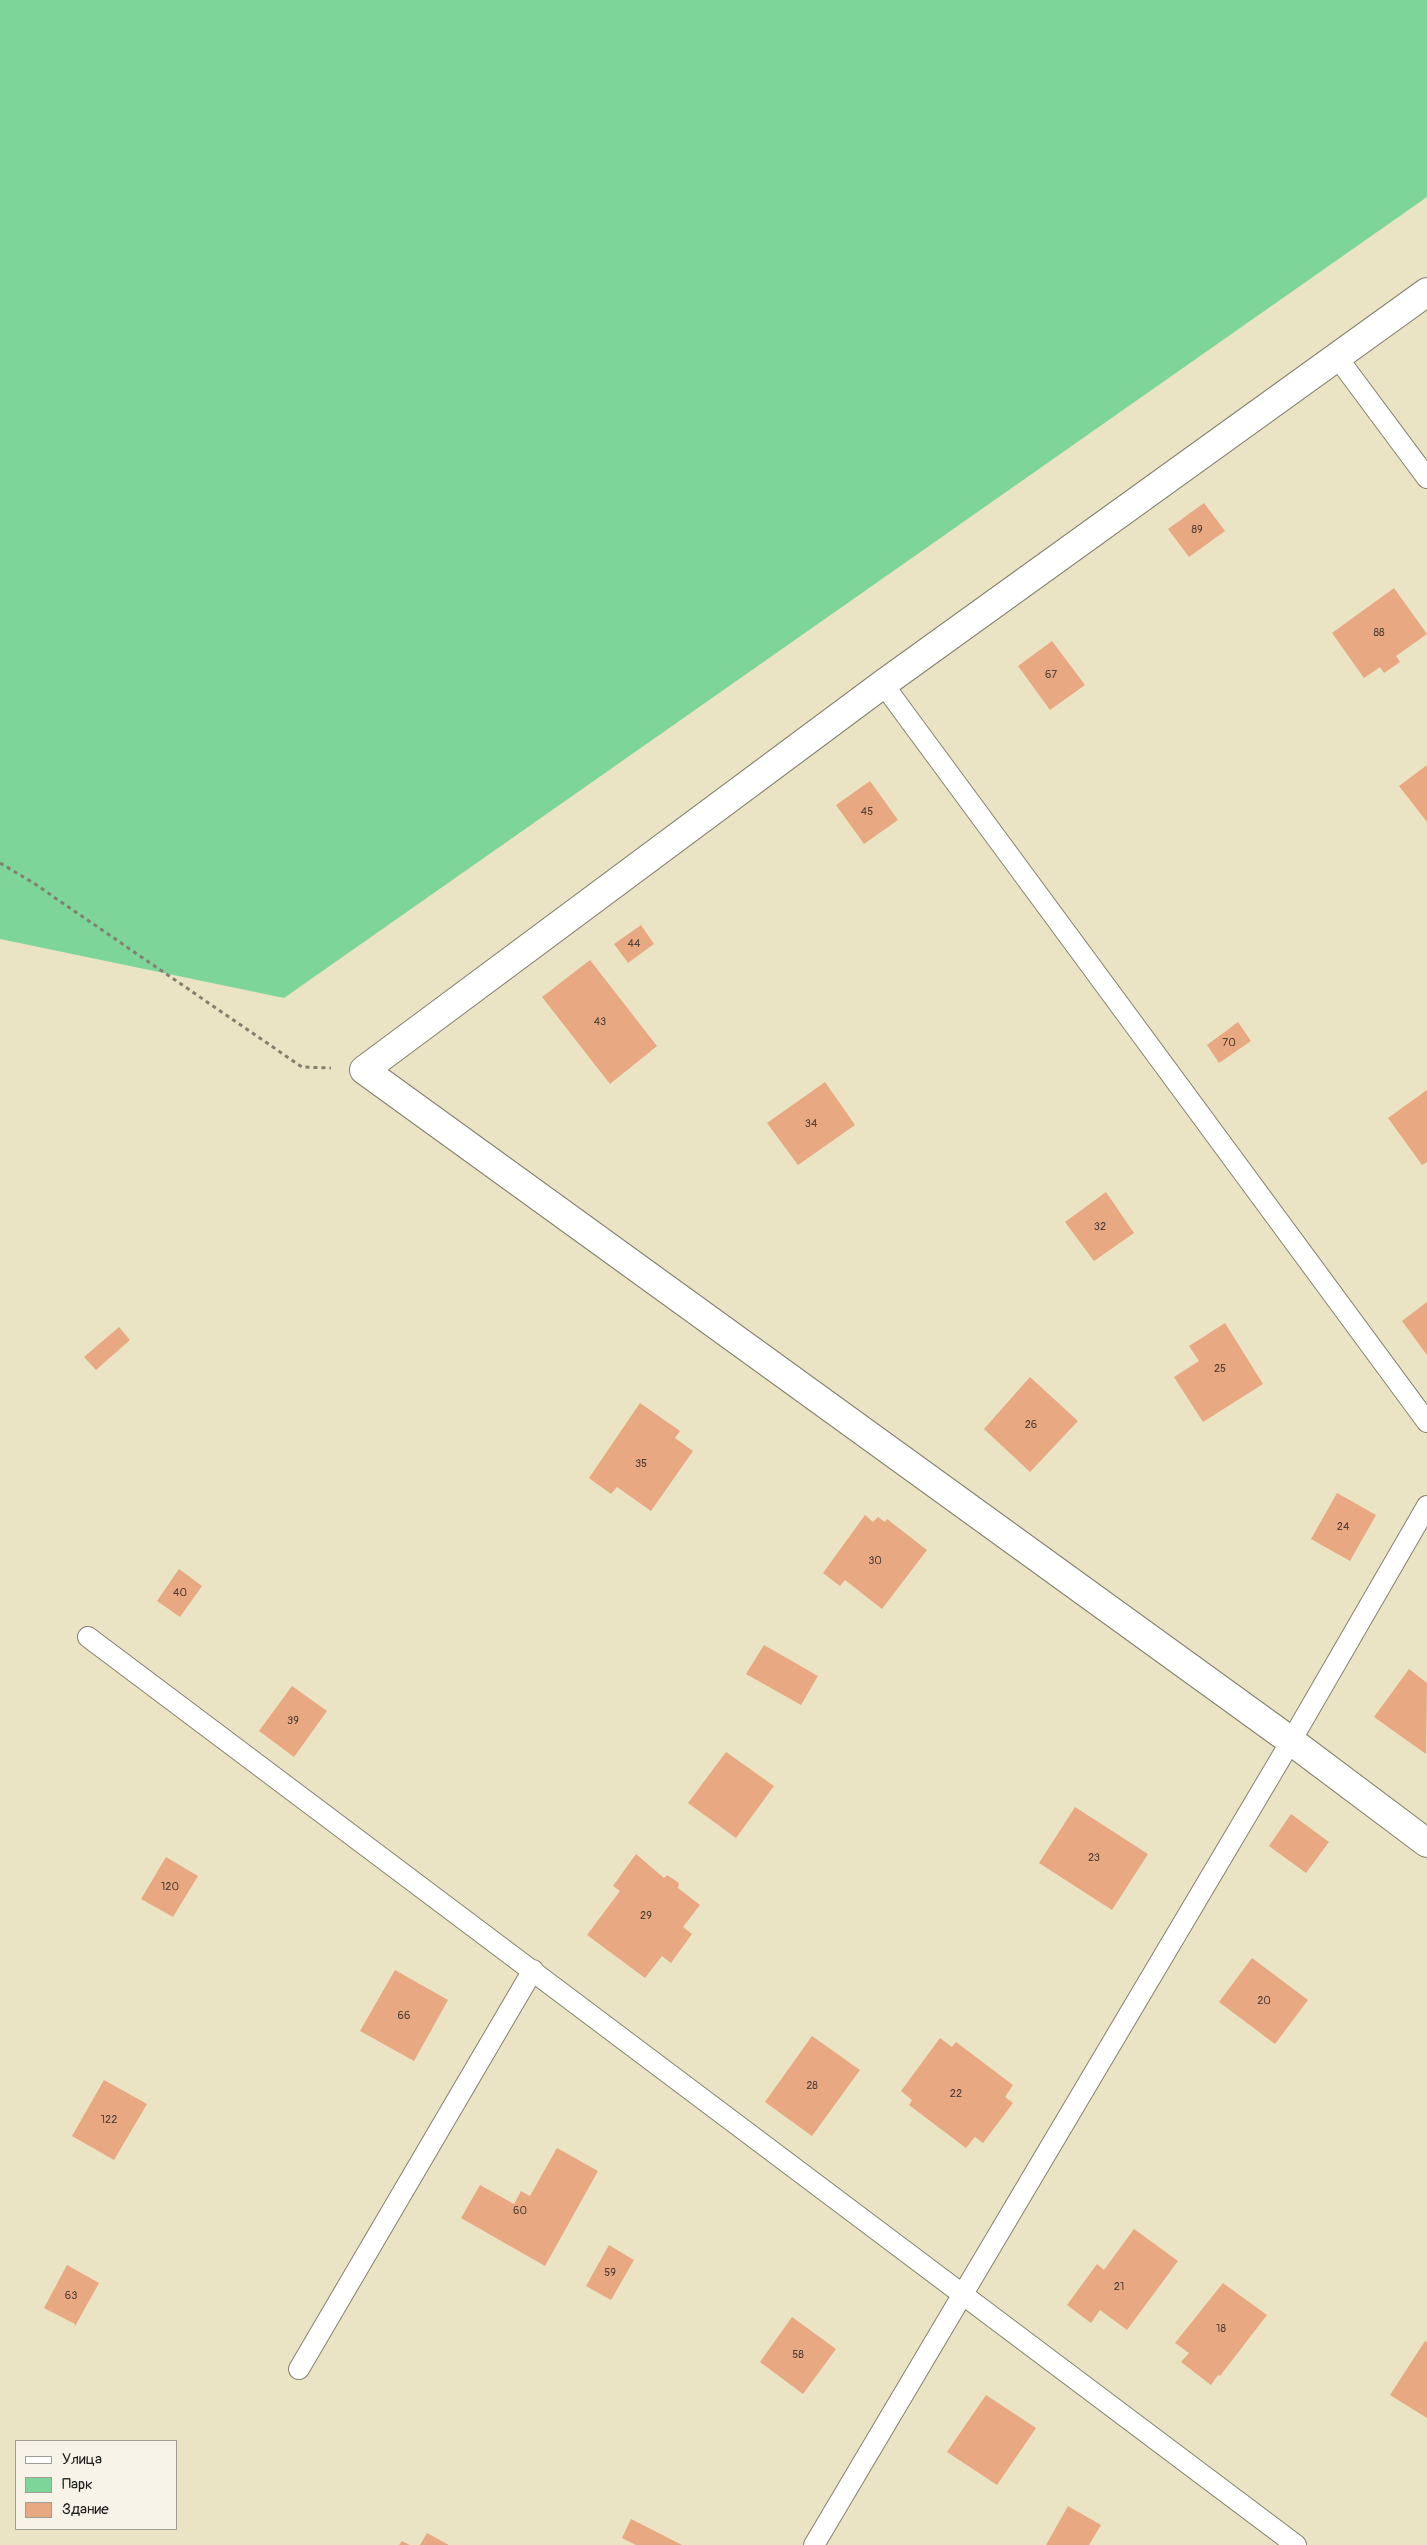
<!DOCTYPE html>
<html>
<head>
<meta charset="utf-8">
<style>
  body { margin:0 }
  #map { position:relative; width:1427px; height:2545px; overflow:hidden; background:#ebe4c4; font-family:Pangolin,sans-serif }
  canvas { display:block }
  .legend { position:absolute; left:15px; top:2440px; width:162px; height:90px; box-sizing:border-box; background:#f7f3e8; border:1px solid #9f9d96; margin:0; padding:6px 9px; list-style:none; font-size:15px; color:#1c1c1c }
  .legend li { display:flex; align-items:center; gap:10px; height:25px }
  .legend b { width:25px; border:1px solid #9f9d96 }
</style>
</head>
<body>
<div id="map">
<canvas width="1427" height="2545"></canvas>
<ul class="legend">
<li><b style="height:6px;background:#fff"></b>Улица</li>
<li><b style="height:14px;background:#7ed59a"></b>Парк</li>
<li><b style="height:14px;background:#e8a882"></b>Здание</li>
</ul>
</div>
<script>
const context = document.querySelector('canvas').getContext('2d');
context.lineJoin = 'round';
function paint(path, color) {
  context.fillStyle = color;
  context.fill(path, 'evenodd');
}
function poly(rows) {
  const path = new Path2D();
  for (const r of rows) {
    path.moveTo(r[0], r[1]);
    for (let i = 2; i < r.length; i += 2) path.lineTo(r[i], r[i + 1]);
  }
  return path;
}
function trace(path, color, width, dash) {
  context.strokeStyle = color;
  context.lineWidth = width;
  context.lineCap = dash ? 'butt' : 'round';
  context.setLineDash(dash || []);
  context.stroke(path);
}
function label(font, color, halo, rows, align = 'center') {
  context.font = font + ' Pangolin,sans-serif';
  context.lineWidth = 5;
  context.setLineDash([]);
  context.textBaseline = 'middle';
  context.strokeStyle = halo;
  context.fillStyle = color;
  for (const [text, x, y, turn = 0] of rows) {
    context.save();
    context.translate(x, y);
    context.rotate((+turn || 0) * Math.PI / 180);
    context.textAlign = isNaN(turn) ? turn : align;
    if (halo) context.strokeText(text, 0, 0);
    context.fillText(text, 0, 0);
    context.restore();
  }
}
paint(poly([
  [0,0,1427,0,1427,197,284,998,0,939]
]), '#7ed59a');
paint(poly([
  [1204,503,1225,531,1189,557,1168,529],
  [1394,588,1427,634,1396,656,1400,662,1384,673,1380,667,1364,678,1332,633],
  [1052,641,1085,685,1050,710,1018,666],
  [1427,765,1427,822,1399,786],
  [870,781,898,820,864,844,836,805],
  [641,925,654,944,628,963,614,944],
  [590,960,657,1046,610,1084,542,997],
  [1238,1022,1251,1041,1219,1063,1207,1045],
  [825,1082,855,1125,798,1165,767,1123],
  [1427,1090,1427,1162,1422,1165,1388,1118],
  [1106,1192,1134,1233,1094,1261,1065,1222],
  [1427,1302,1427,1355,1402,1321],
  [1225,1323,1263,1384,1203,1422,1174,1377,1199,1361,1189,1346],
  [119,1327,130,1340,96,1370,84,1357],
  [1030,1377,1078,1421,1030,1472,984,1429],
  [640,1403,680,1431,675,1438,693,1451,651,1511,617,1487,611,1494,589,1478],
  [1337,1493,1376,1515,1350,1561,1311,1539],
  [865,1515,873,1522,878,1517,885,1522,887,1519,927,1550,882,1609,845,1580,840,1586,823,1573],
  [179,1569,202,1586,180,1617,157,1601],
  [764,1645,818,1676,801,1705,746,1674],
  [1409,1669,1427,1683,1426,1754,1374,1717],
  [292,1686,327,1711,294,1757,259,1731],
  [726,1752,774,1786,736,1838,688,1803],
  [1075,1807,1148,1854,1112,1910,1039,1863],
  [1291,1814,1329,1842,1306,1873,1269,1846],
  [636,1854,664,1878,667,1875,679,1883,678,1888,700,1905,683,1927,692,1934,671,1963,662,1956,645,1978,587,1935,620,1891,613,1886],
  [166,1857,198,1876,173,1917,141,1899],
  [1252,1958,1308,2000,1275,2044,1219,2002],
  [395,1970,448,2000,414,2061,360,2031],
  [812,2036,860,2070,812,2136,765,2102],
  [940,2038,952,2047,956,2042,1013,2085,1005,2097,1013,2103,983,2143,975,2137,966,2148,909,2105,912,2100,901,2091],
  [104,2080,147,2104,114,2160,72,2136],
  [557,2148,598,2171,545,2266,461,2218,480,2185,514,2204,521,2191,530,2196],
  [1134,2229,1178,2261,1127,2330,1100,2310,1091,2323,1067,2305,1097,2264,1104,2270],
  [609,2245,634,2260,611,2300,586,2286],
  [67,2265,99,2283,74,2328,75,2324,44,2308],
  [1223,2283,1267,2315,1220,2376,1218,2375,1211,2385,1181,2362,1189,2353,1175,2343],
  [792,2317,836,2349,803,2394,760,2362],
  [1425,2341,1427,2342,1427,2418,1390,2395],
  [986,2395,1036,2428,997,2485,947,2452],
  [1068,2506,1101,2525,1089,2545,1046,2545],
  [631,2519,682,2545,636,2545,622,2538],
  [427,2533,449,2545,420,2545],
  [402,2541,410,2545,399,2545]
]), '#e8a882');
const service = poly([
  [1337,357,1427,478],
  [883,684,1427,1422],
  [88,1637,1296,2545],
  [299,2369,533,1970],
  [814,2545,1291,1741,1427,1506]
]);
const minor = poly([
  [1427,292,883,684,364,1070,1291,1741,1427,1843]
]);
trace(service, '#848070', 22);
trace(minor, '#848070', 30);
trace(poly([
  [0,863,32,882,302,1067,331,1068]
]), '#848070', 3, [4, 4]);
trace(service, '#fff', 20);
trace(minor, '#fff', 28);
label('11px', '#4f3f36', null, [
  ["89",1197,530],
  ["88",1379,633],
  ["67",1051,675],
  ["45",867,812],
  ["44",634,944],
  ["43",600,1022],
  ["70",1229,1043],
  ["34",811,1124],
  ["32",1100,1227],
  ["25",1220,1369],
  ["26",1031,1425],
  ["35",641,1464],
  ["24",1343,1527],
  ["30",875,1561],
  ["40",180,1593],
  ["39",293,1721],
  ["23",1094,1858],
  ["120",170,1887],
  ["29",646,1916],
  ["20",1264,2001],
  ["66",404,2016],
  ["28",812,2086],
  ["22",956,2094],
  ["122",109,2120],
  ["60",520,2211],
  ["59",610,2273],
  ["21",1119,2287],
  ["63",71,2296],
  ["18",1221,2329],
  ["58",798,2355]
]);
</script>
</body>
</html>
